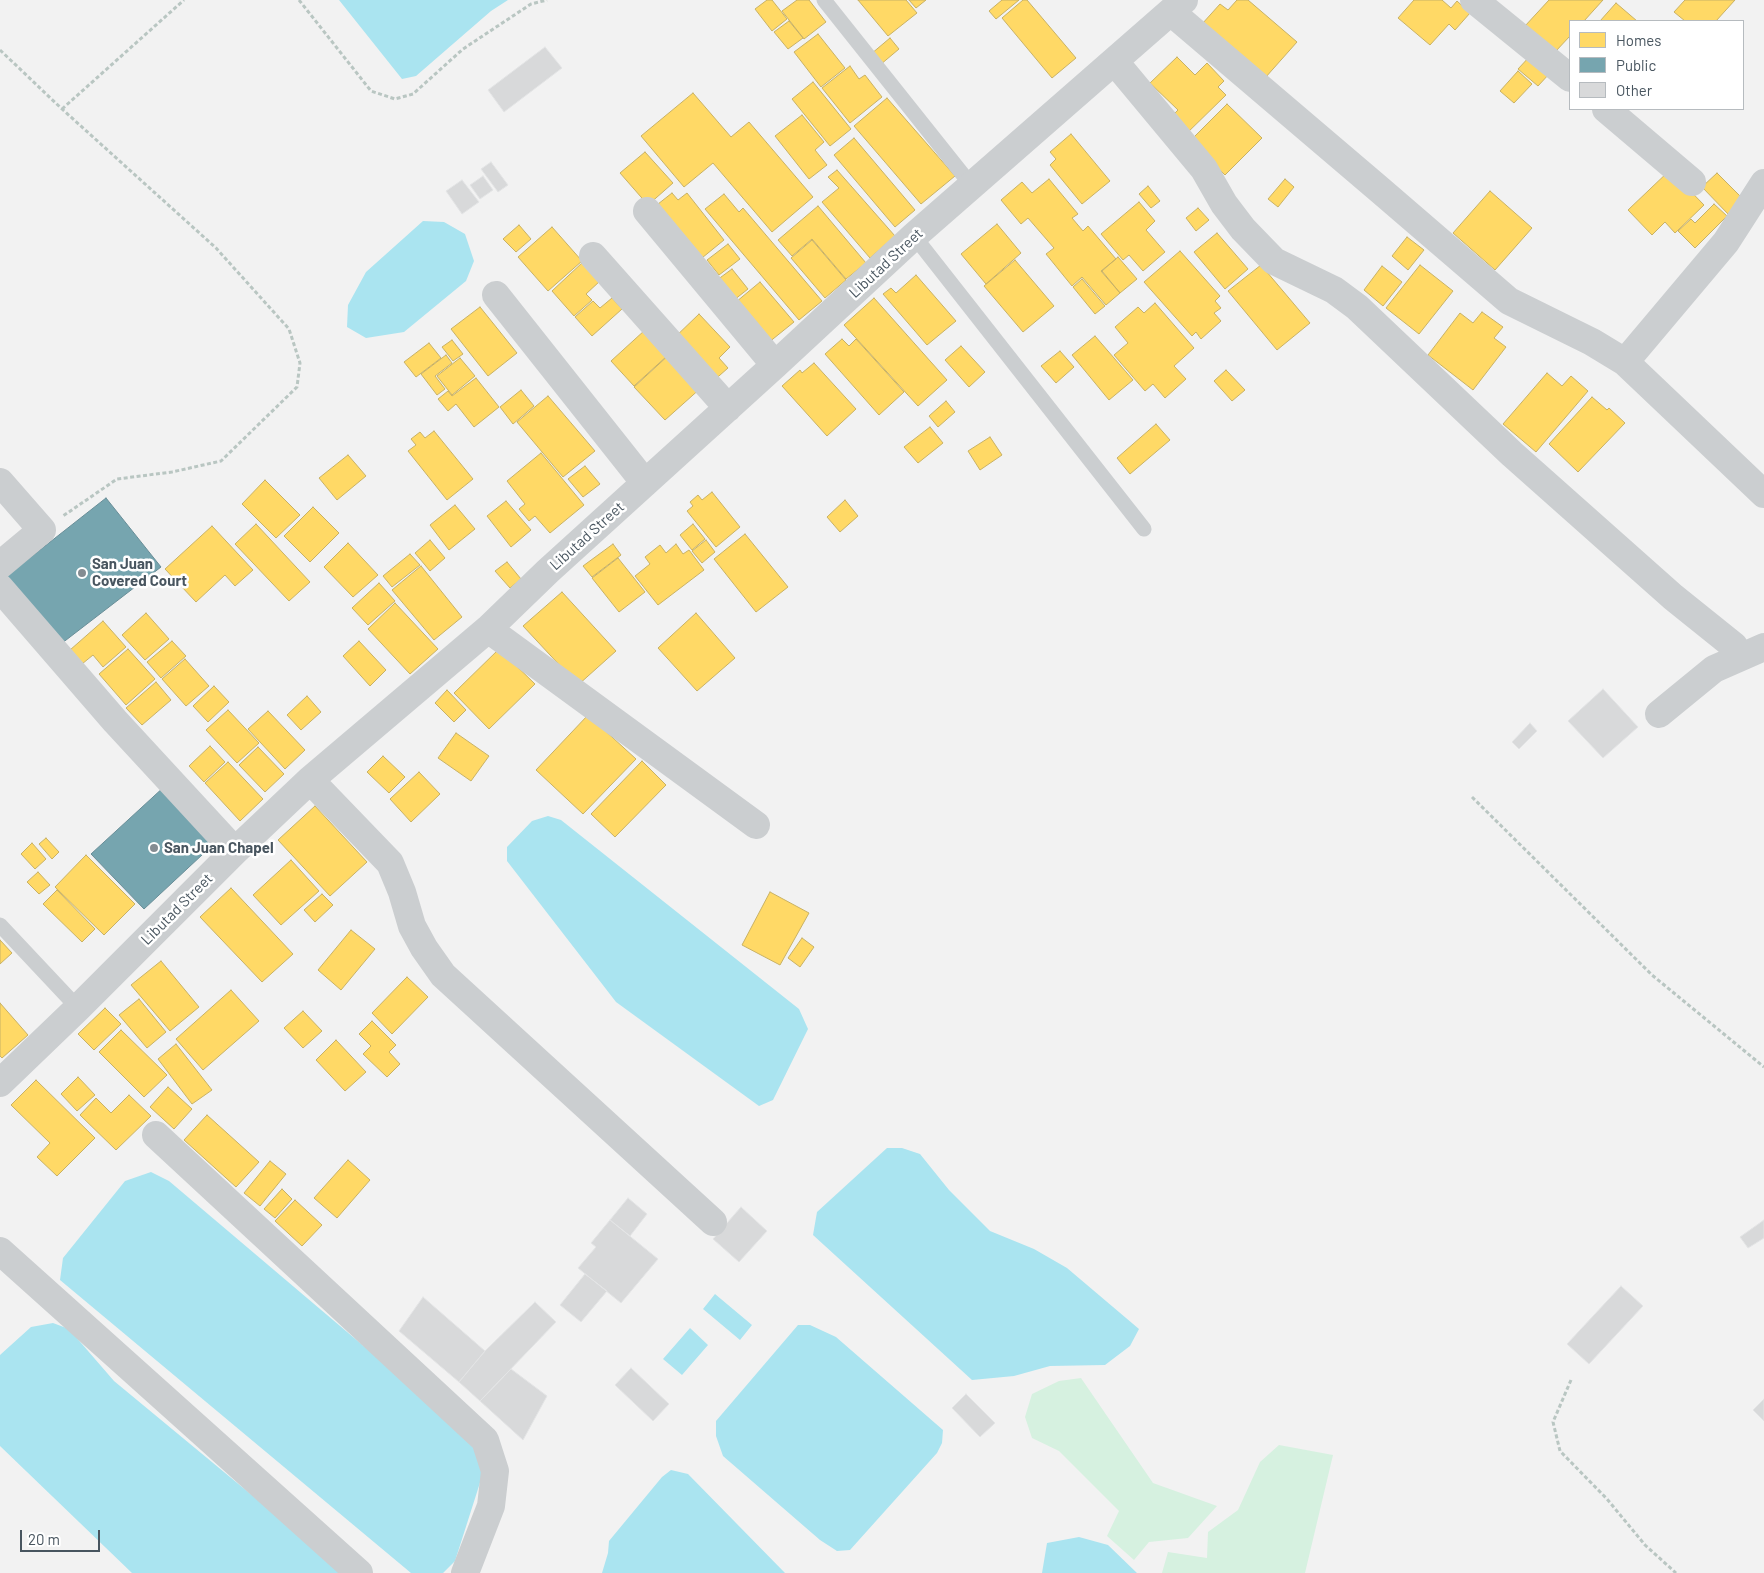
<!DOCTYPE html>
<html>
<head>
<meta charset="utf-8">
<style>
  body { margin:0 }
  #map { position:relative; width:1764px; height:1573px; overflow:hidden; background:#f2f2f2; font-family:Barlow,sans-serif }
  canvas { display:block }
  .legend { position:absolute; left:1569px; top:20px; width:175px; height:90px; box-sizing:border-box; background:#fff; border:1px solid #b6bbbf; margin:0; padding:6px 9px; list-style:none; font-size:15px; color:#48555f }
  .legend li { display:flex; align-items:center; gap:10px; height:25px }
  .legend b { width:25px; border:1px solid #b6bbbf }
  .scale { position:absolute; left:20px; top:1530px; width:80px; height:22px; box-sizing:border-box; border:2px solid #48555f; border-top:0; padding-left:6px; font-size:15px; line-height:18px; white-space:nowrap; color:#48555f; -webkit-text-stroke:4px #fff; paint-order:stroke }
</style>
</head>
<body>
<div id="map">
<canvas width="1764" height="1573"></canvas>
<ul class="legend">
<li><b style="height:14px;background:#ffd966"></b>Homes</li>
<li><b style="height:14px;background:#76a5af"></b>Public</li>
<li><b style="height:14px;background:#d8d9da"></b>Other</li>
</ul>
<div class="scale">20 m</div>
</div>
<script>
const context = document.querySelector('canvas').getContext('2d');
context.lineJoin = 'round';
function paint(path, color) {
  context.fillStyle = color;
  context.fill(path, 'evenodd');
}
function poly(rows) {
  const path = new Path2D();
  for (const r of rows) {
    path.moveTo(r[0], r[1]);
    for (let i = 2; i < r.length; i += 2) path.lineTo(r[i], r[i + 1]);
  }
  return path;
}
function trace(path, color, width, dash) {
  context.strokeStyle = color;
  context.lineWidth = width;
  context.lineCap = dash ? 'butt' : 'round';
  context.setLineDash(dash || []);
  context.stroke(path);
}
function label(font, color, halo, rows, align = 'center') {
  context.font = font + ' Barlow,sans-serif';
  context.lineWidth = 5;
  context.setLineDash([]);
  context.textBaseline = 'middle';
  context.strokeStyle = halo;
  context.fillStyle = color;
  for (const [text, x, y, turn = 0] of rows) {
    context.save();
    context.translate(x, y);
    context.rotate((+turn || 0) * Math.PI / 180);
    context.textAlign = isNaN(turn) ? turn : align;
    if (halo) context.strokeText(text, 0, 0);
    context.fillText(text, 0, 0);
    context.restore();
  }
}
paint(poly([
  [1081,1378,1153,1483,1217,1506,1188,1538,1149,1542,1134,1560,1107,1536,1119,1511,1059,1451,1032,1438,1025,1417,1032,1394,1059,1381],
  [1279,1445,1333,1455,1305,1573,1162,1573,1168,1552,1207,1558,1208,1532,1238,1510,1260,1462]
]), '#d6f1e0');
paint(poly([
  [339,0,508,0,491,11,416,76,402,79],
  [423,221,444,222,465,234,474,261,466,281,404,332,366,338,347,327,348,305,366,272],
  [548,816,561,820,799,1009,808,1029,773,1100,759,1106,616,1002,507,861,507,847,532,821],
  [887,1148,902,1148,920,1154,949,1190,990,1231,1034,1249,1067,1268,1139,1329,1130,1346,1105,1365,1050,1366,1014,1376,972,1380,813,1235,817,1212],
  [151,1172,169,1181,471,1437,485,1467,455,1561,443,1573,411,1573,60,1280,63,1258,125,1181],
  [715,1294,752,1325,740,1340,703,1309],
  [53,1323,69,1329,114,1381,346,1573,132,1573,0,1446,0,1355,31,1327],
  [798,1325,810,1325,836,1337,943,1430,942,1443,937,1453,850,1550,837,1551,820,1540,723,1456,716,1436,716,1421],
  [690,1328,708,1345,682,1375,663,1359],
  [671,1470,688,1474,785,1573,602,1573,608,1553,609,1541,662,1477],
  [1079,1537,1108,1545,1137,1573,1042,1573,1047,1543]
]), '#aae4f0');
const homes = poly([
  [767,0,772,0,787,19,772,31,755,9,767,0],
  [797,0,809,0,826,22,804,39,782,11,797,0],
  [858,0,906,0,917,13,888,36,858,0],
  [909,0,926,0,916,8,909,0],
  [1002,0,1019,0,996,19,989,11,1002,0],
  [1023,0,1027,0,1076,58,1052,78,1002,18,1023,0],
  [1237,0,1248,0,1297,42,1265,78,1202,24,1220,4,1228,10,1237,0],
  [1414,0,1442,0,1451,8,1457,1,1470,13,1455,30,1449,24,1430,45,1398,18,1414,0],
  [1549,0,1603,0,1584,21,1570,21,1570,36,1555,52,1525,26,1549,0],
  [1685,0,1735,0,1716,21,1685,21,1674,12,1685,0],
  [1616,3,1637,21,1600,21,1616,3],
  [789,21,803,38,788,49,774,32,789,21],
  [818,34,845,68,821,87,794,52,818,34],
  [890,38,899,49,880,65,871,54,890,38],
  [1531,55,1550,73,1538,86,1518,69,1531,55],
  [1177,57,1195,75,1207,63,1224,81,1218,87,1226,95,1183,137,1167,121,1178,110,1150,83,1177,57],
  [850,66,859,79,865,75,882,97,850,123,822,88,850,66],
  [1518,71,1532,84,1514,103,1500,91,1518,71],
  [813,82,851,129,830,146,792,99,813,82],
  [693,93,731,137,749,122,813,197,772,232,713,163,684,187,641,136,693,93],
  [887,98,955,176,921,204,854,126,887,98],
  [1227,104,1262,138,1225,175,1190,141,1227,104],
  [802,115,824,142,815,150,827,165,809,179,775,136,802,115],
  [1071,134,1110,181,1082,204,1050,165,1056,159,1050,152,1071,134],
  [854,138,915,210,895,227,834,155,854,138],
  [645,152,673,183,648,205,620,173,645,152],
  [837,170,895,236,870,258,822,202,839,188,828,177,837,170],
  [1670,170,1704,205,1675,233,1665,222,1652,235,1628,210,1670,170],
  [1717,173,1744,200,1729,215,1702,187,1717,173],
  [1049,179,1078,214,1072,218,1083,231,1088,226,1116,259,1101,271,1120,293,1106,305,1082,277,1072,286,1046,254,1054,248,1028,218,1021,224,1001,200,1022,182,1032,193,1049,179],
  [1285,179,1294,187,1278,207,1268,199,1285,179],
  [1148,186,1160,201,1151,208,1139,194,1148,186],
  [1490,191,1532,228,1495,270,1453,233,1490,191],
  [672,193,678,200,687,193,724,240,697,262,653,208,672,193],
  [724,194,739,212,743,208,822,301,799,320,705,209,724,194],
  [1139,202,1155,221,1146,230,1165,252,1143,271,1129,255,1123,260,1101,234,1139,202],
  [1714,204,1727,216,1695,248,1678,231,1691,219,1695,223,1714,204],
  [818,206,866,263,846,279,812,239,792,256,778,240,818,206],
  [1198,208,1209,220,1196,231,1186,218,1198,208],
  [997,224,1021,253,986,284,961,254,997,224],
  [519,225,531,239,516,252,503,239,519,225],
  [552,227,582,261,548,291,518,257,552,227],
  [1217,233,1248,269,1225,289,1194,252,1217,233],
  [1407,237,1424,250,1408,270,1392,256,1407,237],
  [812,240,846,280,825,298,791,258,812,240],
  [728,244,740,259,719,275,707,260,728,244],
  [1180,251,1220,296,1215,301,1221,308,1214,313,1221,321,1201,339,1196,332,1192,336,1144,282,1180,251],
  [1118,257,1137,279,1120,293,1102,271,1118,257],
  [1015,260,1054,306,1023,332,984,286,1015,260],
  [583,262,600,281,586,294,592,300,574,316,552,291,583,262],
  [1261,265,1310,323,1277,350,1228,291,1261,265],
  [1420,265,1453,291,1419,334,1386,308,1420,265],
  [1382,266,1402,282,1383,306,1364,290,1382,266],
  [732,269,748,289,734,300,717,280,732,269],
  [916,275,956,321,927,345,883,294,891,288,896,293,916,275],
  [1082,279,1105,306,1095,314,1073,287,1082,279],
  [760,282,794,322,763,347,730,307,760,282],
  [612,298,622,309,592,336,575,317,593,301,600,308,612,298],
  [874,298,947,380,918,406,844,325,874,298],
  [1155,303,1194,348,1174,366,1186,379,1165,398,1153,384,1145,391,1114,355,1128,343,1115,327,1138,307,1144,313,1155,303],
  [480,307,517,353,488,376,451,329,480,307],
  [1482,312,1503,327,1494,338,1506,347,1473,390,1428,355,1460,313,1473,323,1482,312],
  [699,314,730,347,719,358,728,368,711,383,671,341,699,314],
  [645,330,668,355,634,386,611,361,645,330],
  [1095,336,1133,380,1109,400,1072,355,1095,336],
  [842,339,849,346,856,339,904,392,879,415,825,354,842,339],
  [452,340,463,354,453,361,442,347,452,340],
  [429,343,441,358,416,377,404,362,429,343],
  [961,346,985,372,969,387,945,360,961,346],
  [1060,351,1074,367,1056,383,1041,366,1060,351],
  [671,353,702,387,665,420,634,387,671,353],
  [446,355,452,363,435,376,445,389,437,395,421,374,446,355],
  [460,358,475,376,452,395,437,376,460,358],
  [814,363,856,409,827,436,782,386,800,370,802,373,814,363],
  [1226,370,1245,390,1232,401,1214,381,1226,370],
  [1547,373,1562,386,1571,376,1588,391,1536,452,1503,424,1547,373],
  [476,378,499,407,474,427,456,404,448,411,438,399,448,391,452,396,476,378],
  [521,390,534,406,513,424,500,407,521,390],
  [548,396,595,451,563,477,517,422,548,396],
  [1592,397,1607,410,1609,408,1625,423,1578,472,1549,444,1592,397],
  [946,401,955,412,938,427,929,416,946,401],
  [1156,424,1170,440,1130,474,1117,458,1156,424],
  [930,427,943,443,918,463,904,447,930,427],
  [434,431,473,479,447,500,408,451,416,445,411,439,420,432,425,438,434,431],
  [990,437,1002,455,980,470,968,451,990,437],
  [541,453,584,505,550,533,535,516,529,521,519,509,525,504,507,481,541,453],
  [348,455,366,476,337,500,319,478,348,455],
  [585,466,600,484,583,497,568,479,585,466],
  [265,480,300,515,276,538,242,504,265,480],
  [712,492,740,527,716,547,687,511,693,506,690,502,698,495,702,500,712,492],
  [845,500,858,516,840,532,827,517,845,500],
  [506,501,531,530,511,547,487,516,506,501],
  [455,505,475,529,449,550,430,525,455,505],
  [313,507,339,533,310,562,284,536,313,507],
  [256,524,310,582,289,601,235,544,256,524],
  [693,524,705,539,692,550,680,535,693,524],
  [212,526,253,570,235,586,225,575,196,602,165,569,212,526],
  [745,534,788,587,756,612,714,559,745,534],
  [430,540,445,558,430,571,415,553,430,540],
  [706,540,715,552,702,563,692,551,706,540],
  [348,543,378,575,353,597,324,567,348,543],
  [613,544,621,555,592,577,583,566,613,544],
  [676,544,683,554,689,550,704,570,658,605,635,576,650,564,645,557,660,545,666,553,676,544],
  [410,554,420,565,392,587,383,576,410,554],
  [618,558,645,592,619,612,592,578,618,558],
  [507,562,521,579,510,588,495,571,507,562],
  [421,566,462,617,434,640,392,590,421,566],
  [379,583,395,601,368,625,352,608,379,583],
  [562,592,616,651,578,685,523,626,562,592],
  [395,603,438,649,410,674,368,629,395,603],
  [146,613,169,639,145,660,122,635,146,613],
  [696,613,735,658,697,691,658,648,696,613],
  [103,621,126,647,103,667,93,655,82,664,70,650,103,621],
  [172,641,186,656,161,678,147,662,172,641],
  [359,641,386,670,370,686,343,656,359,641],
  [128,649,155,679,126,705,99,674,128,649],
  [499,649,535,684,489,729,454,693,499,649],
  [185,659,209,686,186,706,162,679,185,659],
  [156,682,171,700,142,725,126,708,156,682],
  [214,686,229,702,208,722,193,706,214,686],
  [447,690,466,710,454,722,435,703,447,690],
  [307,696,321,712,301,730,287,715,307,696],
  [228,710,259,743,237,763,206,730,228,710],
  [268,711,305,750,285,769,248,729,268,711],
  [588,715,636,759,583,814,536,770,588,715],
  [456,733,489,756,471,781,438,758,456,733],
  [210,746,225,762,204,782,189,766,210,746],
  [258,747,284,774,265,792,239,765,258,747],
  [383,756,405,777,389,793,367,772,383,756],
  [642,761,666,785,615,837,591,814,642,761],
  [228,762,263,799,240,821,205,783,228,762],
  [419,772,440,794,411,822,390,799,419,772],
  [315,806,367,862,330,896,278,840,315,806],
  [46,838,59,852,52,859,39,844,46,838],
  [32,843,46,859,35,869,21,854,32,843],
  [86,855,135,904,104,935,55,887,86,855],
  [291,860,319,891,281,925,253,895,291,860],
  [38,872,50,885,39,894,27,882,38,872],
  [231,888,293,954,262,982,200,917,231,888],
  [57,890,95,929,82,942,43,904,57,890],
  [770,892,809,913,780,965,742,945,770,892],
  [322,894,333,905,315,922,304,910,322,894],
  [351,930,375,949,341,990,318,970,351,930],
  [802,938,814,947,800,967,788,958,802,938],
  [0,940,12,953,0,964,0,940],
  [161,961,199,1007,170,1031,131,985,161,961],
  [407,977,428,997,392,1034,372,1013,407,977],
  [231,990,259,1021,203,1070,176,1039,231,990],
  [139,999,166,1032,147,1048,119,1015,139,999],
  [0,1003,28,1035,2,1058,0,1056,0,1003],
  [105,1008,121,1024,94,1050,78,1034,105,1008],
  [303,1011,322,1031,303,1048,284,1028,303,1011],
  [372,1021,396,1045,389,1052,400,1064,387,1077,363,1054,371,1046,359,1034,372,1021],
  [121,1030,167,1075,144,1097,99,1052,121,1030],
  [336,1040,366,1072,345,1091,316,1060,336,1040],
  [176,1044,212,1090,192,1104,158,1059,176,1044],
  [78,1077,95,1095,77,1111,61,1094,78,1077],
  [36,1080,95,1138,57,1176,37,1157,50,1143,11,1105,36,1080],
  [168,1087,192,1109,174,1129,150,1107,168,1087],
  [129,1095,151,1116,116,1150,80,1115,96,1098,111,1113,129,1095],
  [207,1115,259,1162,236,1187,184,1140,207,1115],
  [348,1160,370,1180,337,1218,314,1198,348,1160],
  [270,1161,286,1174,260,1206,244,1193,270,1161],
  [282,1189,292,1199,275,1218,264,1209,282,1189],
  [295,1200,322,1225,302,1246,275,1221,295,1200]
]);
paint(homes, '#ffd966');
trace(homes, '#c8b164', 1);
const public = poly([
  [106,498,161,567,57,647,3,579,106,498],
  [165,786,217,841,144,909,91,854,165,786]
]);
paint(public, '#76a5af');
trace(public, '#688d97', 1);
const building = poly([
  [545,47,562,68,504,112,488,90,545,47],
  [491,162,508,185,498,192,481,169,491,162],
  [483,176,493,190,480,199,470,185,483,176],
  [462,180,479,202,462,214,446,191,462,180],
  [1603,689,1638,727,1603,758,1568,721,1603,689],
  [1530,723,1537,731,1519,749,1512,742,1530,723],
  [628,1198,647,1214,630,1236,610,1220,628,1198],
  [741,1207,767,1231,739,1262,713,1239,741,1207],
  [610,1220,658,1259,621,1303,578,1268,596,1247,591,1243,610,1220],
  [1764,1220,1764,1238,1748,1248,1740,1237,1764,1220],
  [585,1274,607,1291,581,1322,560,1305,585,1274],
  [1621,1286,1643,1306,1589,1364,1567,1344,1621,1286],
  [423,1297,485,1351,459,1382,399,1331,423,1297],
  [535,1302,556,1322,480,1401,459,1382,485,1351,535,1302],
  [631,1368,669,1404,653,1421,615,1385,631,1368],
  [511,1369,547,1396,523,1440,480,1401,511,1369],
  [966,1394,995,1423,980,1437,952,1408,966,1394],
  [1764,1399,1764,1421,1753,1410,1764,1399]
]);
paint(building, '#d8d9da');
trace(building, '#e3e4e5', 1);
trace(poly([
  [299,0,371,91,395,99,413,94,463,49,531,4,547,0],
  [0,50,62,109,216,248,289,329,300,363,297,387,221,461,172,472,117,479,63,516],
  [62,109,184,0],
  [1472,797,1652,975,1764,1067],
  [1571,1380,1553,1422,1560,1451,1607,1499,1645,1545,1676,1573]
]), '#b9c6c2', 3, [4, 2.5]);
trace(poly([
  [824,0,972,186],
  [914,236,1144,529],
  [0,925,78,1008]
]), '#cbced0', 15);
trace(poly([
  [1474,0,1570,78],
  [1171,12,1380,190,1509,301,1592,342,1625,362,1764,494],
  [1115,62,1204,169,1224,204,1243,229,1274,261,1334,290,1357,307,1512,454,1673,597,1734,646,1740,656],
  [1606,109,1692,182],
  [647,211,775,365],
  [593,256,728,408],
  [496,295,645,483],
  [1625,362,1726,242,1764,183],
  [0,482,42,530,0,565],
  [0,588,115,721,235,851],
  [488,629,756,825],
  [1659,714,1714,669,1764,647],
  [310,780,390,863,402,892,412,926,424,948,443,975,713,1222],
  [0,1083,78,1008,235,851,310,780,488,629,548,571,775,365,914,236,1184,0],
  [156,1135,485,1440,495,1471,491,1506,465,1573],
  [0,1251,359,1573]
]), '#cbced0', 28);
for (const [x, y, r, color] of [
  [82,573,5,"#848c92"],
  [154,848,5,"#848c92"]
]) {
  const dot = new Path2D();
  dot.arc(x, y, r, 0, 2 * Math.PI);
  context.fillStyle = color;
  context.fill(dot);
  trace(dot, '#fff', 2);
}
label('15px', '#48555f', '#fff', [
  ["Libutad Street",886,263,-43],
  ["Libutad Street",587,536,-42],
  ["Libutad Street",177,909,-45]
]);
label('bold 15px', '#48555f', '#fff', [
  ["San Juan",92,564],
  ["Covered Court",92,581],
  ["San Juan Chapel",164,848]
], 'left');
</script>
</body>
</html>
